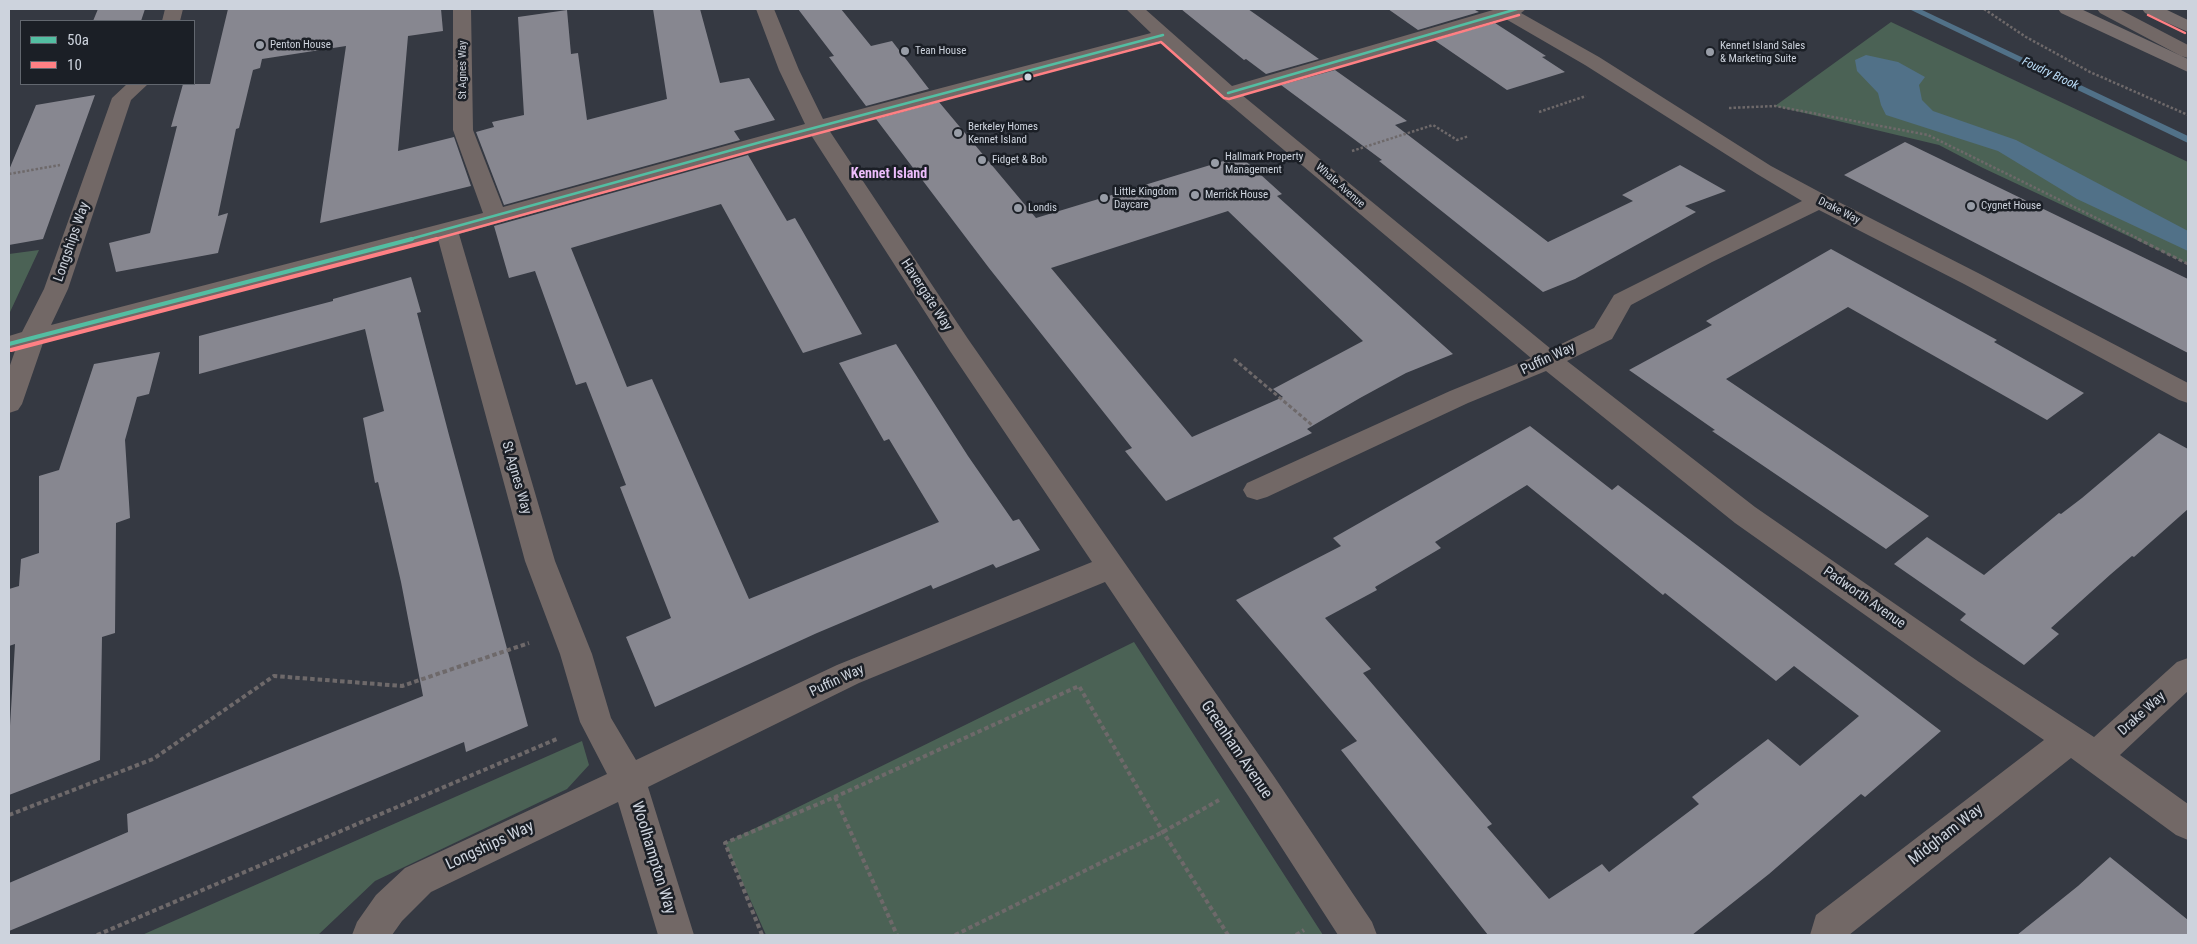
<!DOCTYPE html>
<html>
<head>
<meta charset="utf-8">
<style>
  body { margin:0 }
  #map { position:relative; width:2197px; height:944px; overflow:hidden; background:#353942; font-family:"Roboto Condensed",sans-serif }
  canvas { display:block }
  .frame { position:absolute; inset:0; border:10px solid #cdd3dd; pointer-events:none }
  .legend { position:absolute; left:20px; top:20px; width:175px; height:65px; box-sizing:border-box; background:#1b1f26; border:1px solid #62676f; margin:0; padding:6px 9px; list-style:none; font-size:15px; color:#cdd3dd }
  .legend li { display:flex; align-items:center; gap:10px; height:25px }
  .legend b { width:25px; border:1px solid #62676f }
</style>
</head>
<body>
<div id="map">
<canvas width="2197" height="944"></canvas>
<div class="frame"></div>
<ul class="legend">
<li><b style="height:6px;background:#53bea2"></b>50a</li>
<li><b style="height:6px;background:#ff8084"></b>10</li>
</ul>
</div>
<script>
const context = document.querySelector('canvas').getContext('2d');
context.lineJoin = 'round';
function paint(path, color) {
  context.fillStyle = color;
  context.fill(path, 'evenodd');
}
function poly(rows) {
  const path = new Path2D();
  for (const r of rows) {
    path.moveTo(r[0], r[1]);
    for (let i = 2; i < r.length; i += 2) path.lineTo(r[i], r[i + 1]);
  }
  return path;
}
function trace(path, color, width, dash) {
  context.strokeStyle = color;
  context.lineWidth = width;
  context.lineCap = dash ? 'butt' : 'round';
  context.setLineDash(dash || []);
  context.stroke(path);
}
function label(font, color, halo, rows, align = 'center') {
  context.font = font + ' "Roboto Condensed",sans-serif';
  context.lineWidth = 5;
  context.setLineDash([]);
  context.textBaseline = 'middle';
  context.strokeStyle = halo;
  context.fillStyle = color;
  for (const [text, x, y, turn = 0] of rows) {
    context.save();
    context.translate(x, y);
    context.rotate((+turn || 0) * Math.PI / 180);
    context.textAlign = isNaN(turn) ? turn : align;
    if (halo) context.strokeText(text, 0, 0);
    context.fillText(text, 0, 0);
    context.restore();
  }
}
paint(poly([
  [1891,22,2188,162,2188,264,1983,168,1939,145,1775,106],
  [39,250,10,312,9,312,9,254],
  [1134,642,1323,935,766,935,725,843],
  [582,741,589,765,567,789,375,881,318,935,142,935]
]), '#4b6255');
paint(poly([
  [1866,55,1898,62,1925,77,1919,85,1922,100,1933,111,2016,140,2188,231,2188,251,2077,199,1998,151,1886,115,1881,105,1878,93,1857,71,1855,60]
]), '#517188');
paint(poly([
  [1909,9,1920,9,2188,136,2188,143,1909,9]
]), '#517188');
paint(poly([
  [98,9,145,9,141,21,93,21],
  [228,9,441,9,443,31,408,36,398,151,454,137,471,186,320,223,346,46,262,59,260,68,253,70,239,128,236,129,218,216,228,213,218,253,116,272,109,243,150,233,177,126,171,127,183,84,210,84],
  [653,9,700,9,720,83,749,78,775,120,734,131,740,140,504,205,476,132,494,127,492,122,524,115,518,17,567,10,571,54,578,53,587,120,667,99],
  [798,9,841,9,871,46,892,41,929,89,866,106,829,57,834,56],
  [1181,9,1248,9,1319,59,1266,74,1246,59,1244,60],
  [1388,9,1473,9,1479,12,1418,30],
  [1495,23,1546,56,1542,57,1565,72,1507,90,1434,40],
  [1335,70,1407,121,1395,125,1548,242,1633,201,1622,195,1680,165,1726,191,1685,206,1696,212,1575,279,1543,292,1379,161,1382,160,1281,85],
  [95,95,43,239,9,245,9,170,36,105],
  [939,102,1036,218,1240,156,1282,194,1277,196,1453,354,1406,373,1360,398,1307,429,1312,433,1166,501,1125,451,1132,448,989,268,876,119],
  [1228,211,1363,341,1273,389,1283,397,1192,437,1051,268],
  [1905,142,2188,279,2188,353,1844,175],
  [748,155,787,221,795,218,862,334,803,353,721,204,571,248,627,387,652,379,749,599,939,522,889,439,884,441,839,363,896,344,968,456,1013,521,1019,519,1040,550,996,568,993,564,933,589,931,585,817,633,655,707,626,637,671,618,620,487,626,485,586,382,576,385,535,271,509,278,494,226],
  [1831,249,1997,340,1994,342,2084,393,2047,420,1848,307,1726,379,1929,516,1886,549,1712,431,1715,430,1629,370,1712,325,1706,321],
  [411,277,421,312,417,313,449,435,528,726,466,752,464,742,9,931,9,883,128,832,127,814,423,696,401,582,378,482,375,483,363,418,384,411,365,329,199,374,199,336,333,301,333,299],
  [160,352,149,394,137,397,125,440,130,518,116,523,115,633,102,637,100,760,9,795,9,742,15,644,9,646,9,589,19,586,21,559,39,553,39,476,59,470,94,364],
  [1530,426,1612,490,1618,485,1941,731,1865,797,1861,794,1769,874,1692,935,1488,935,1341,750,1357,741,1236,600,1341,546,1333,538],
  [1527,485,1663,595,1665,593,1776,681,1794,666,1859,716,1800,766,1768,739,1692,797,1699,804,1609,872,1602,864,1549,899,1487,827,1492,824,1363,673,1371,669,1325,618,1377,590,1375,587,1441,548,1435,542],
  [2159,433,2188,449,2188,509,2134,557,2132,556,2111,574,2051,628,2059,634,2024,665,1960,620,1966,614,1894,564,1927,537,1984,575,2059,513,2061,514,2082,498],
  [2110,857,2188,920,2188,935,2017,935,2078,886]
]), '#878790');
trace(poly([
  [1984,9,2026,37,2090,72,2188,115],
  [1729,108,1775,106,1928,135,2141,240],
  [1539,112,1586,96],
  [1352,151,1433,125,1457,140,1469,136],
  [9,174,60,165]
]), '#6e696a', 2.5, [2.5, 2]);
trace(poly([
  [2138,239,2188,264],
  [1234,359,1312,425]
]), '#6e696a', 3, [4, 2.5]);
trace(poly([
  [835,797,897,935],
  [9,815,153,759,274,676,402,686,529,643],
  [97,935,559,738],
  [762,935,725,843,835,797,1079,686,1163,832,1228,935],
  [955,935,1163,832,1219,800],
  [1296,935,1304,930]
]), '#6e696a', 4, [4.5, 3]);
paint(poly([
  [165,9,183,9,180,21,162,21,165,9],
  [453,9,471,9,473,130,503,207,805,124,779,70,756,9,774,9,799,70,823,119,1151,33,1126,9,1145,9,1232,86,1493,10,1492,9,1526,9,1521,13,1599,57,1771,166,1827,196,1980,274,2188,383,2188,403,2179,400,1964,284,1819,210,1712,262,1631,305,1612,339,1567,361,1755,507,1979,662,2094,737,2177,662,2188,658,2188,691,2120,755,2188,804,2188,840,2176,835,2071,758,1849,935,1810,935,1816,915,2044,740,1957,680,1735,523,1546,371,1468,403,1267,497,1257,500,1247,497,1243,490,1247,483,1450,391,1531,358,1221,97,1160,41,829,130,968,339,1273,775,1372,922,1377,935,1338,935,1249,797,1105,582,859,683,648,787,694,935,658,935,618,802,431,892,402,921,392,935,352,935,357,922,376,895,405,868,607,774,580,722,560,654,525,561,438,239,43,343,22,404,18,410,9,413,9,368,15,351,9,352,9,336,22,332,44,289,112,98,127,84,148,84,131,100,68,289,51,325,483,213,453,130,453,9],
  [1504,18,1585,65,1757,174,1802,201,1614,295,1594,328,1551,349,1242,95,1504,18],
  [811,135,950,351,1092,562,837,665,636,760,611,718,592,654,555,561,459,234,811,135],
  [2097,9,2119,9,2188,45,2188,58,2181,56,2100,13,2097,9]
]), '#726866');
paint(poly([
  [2058,9,2081,9,2188,59,2188,72,2061,13,2058,9],
  [2142,9,2165,9,2188,20,2188,32,2145,13,2142,9]
]), '#776e6d');
trace(poly([
  [1228,93,1517,9],
  [407,240,761,142,1163,35]
]), '#53bea2', 2.5);
trace(poly([
  [9,344,412,239]
]), '#53bea2', 4);
trace(poly([
  [2148,15,2185,33],
  [432,240,763,148,1161,42,1224,98,1229,99,1519,15]
]), '#ff8084', 2.5);
trace(poly([
  [11,350,437,239]
]), '#ff8084', 4);
for (const [x, y, r, color] of [
  [260,45,5,"#989da7"],
  [905,51,5,"#989da7"],
  [1710,52,5,"#989da7"],
  [1028,77,4.5,"#cdd3dd"],
  [958,133,5,"#989da7"],
  [982,160,5,"#989da7"],
  [1215,163,5,"#989da7"],
  [1195,195,5,"#989da7"],
  [1104,198,5,"#989da7"],
  [1971,206,5,"#989da7"],
  [1018,208,5,"#989da7"]
]) {
  const dot = new Path2D();
  dot.arc(x, y, r, 0, 2 * Math.PI);
  context.fillStyle = color;
  context.fill(dot);
  trace(dot, '#1b1f26', 2);
}
label('11px', '#cdd3dd', '#1b1f26', [
  ["Penton House",270,45],
  ["Kennet Island Sales",1720,46],
  ["& Marketing Suite",1720,59],
  ["Tean House",915,51],
  ["Berkeley Homes",968,127],
  ["Kennet Island",968,140],
  ["Hallmark Property",1225,157],
  ["Management",1225,170],
  ["Fidget & Bob",992,160],
  ["Little Kingdom",1114,192],
  ["Daycare",1114,205],
  ["Merrick House",1205,195],
  ["Cygnet House",1981,206],
  ["Londis",1028,208]
], 'left');
label('11px', '#cdd3dd', '#1b1f26', [
  ["St Agnes Way",463,70,-90],
  ["Whale Avenue",1340,186,41],
  ["Drake Way",1839,211,27]
]);
label('italic 12px', '#bbddf8', '#1b1f26', [
  ["Foudry Brook",2050,74,25]
]);
label('bold 14px', '#edbdfc', '#1b1f26', [
  ["Kennet Island",889,174]
]);
label('14px', '#cdd3dd', '#1b1f26', [
  ["Longships Way",72,242,-71],
  ["Havergate Way",926,295,57],
  ["Puffin Way",1548,359,-25],
  ["St Agnes Way",516,478,74],
  ["Padworth Avenue",1864,598,35],
  ["Puffin Way",837,681,-25],
  ["Drake Way",2142,714,-42]
]);
label('16px', '#cdd3dd', '#1b1f26', [
  ["Greenham Avenue",1236,750,56],
  ["Midgham Way",1946,835,-38],
  ["Longships Way",490,846,-25],
  ["Woolhampton Way",653,858,73]
]);
</script>
</body>
</html>
